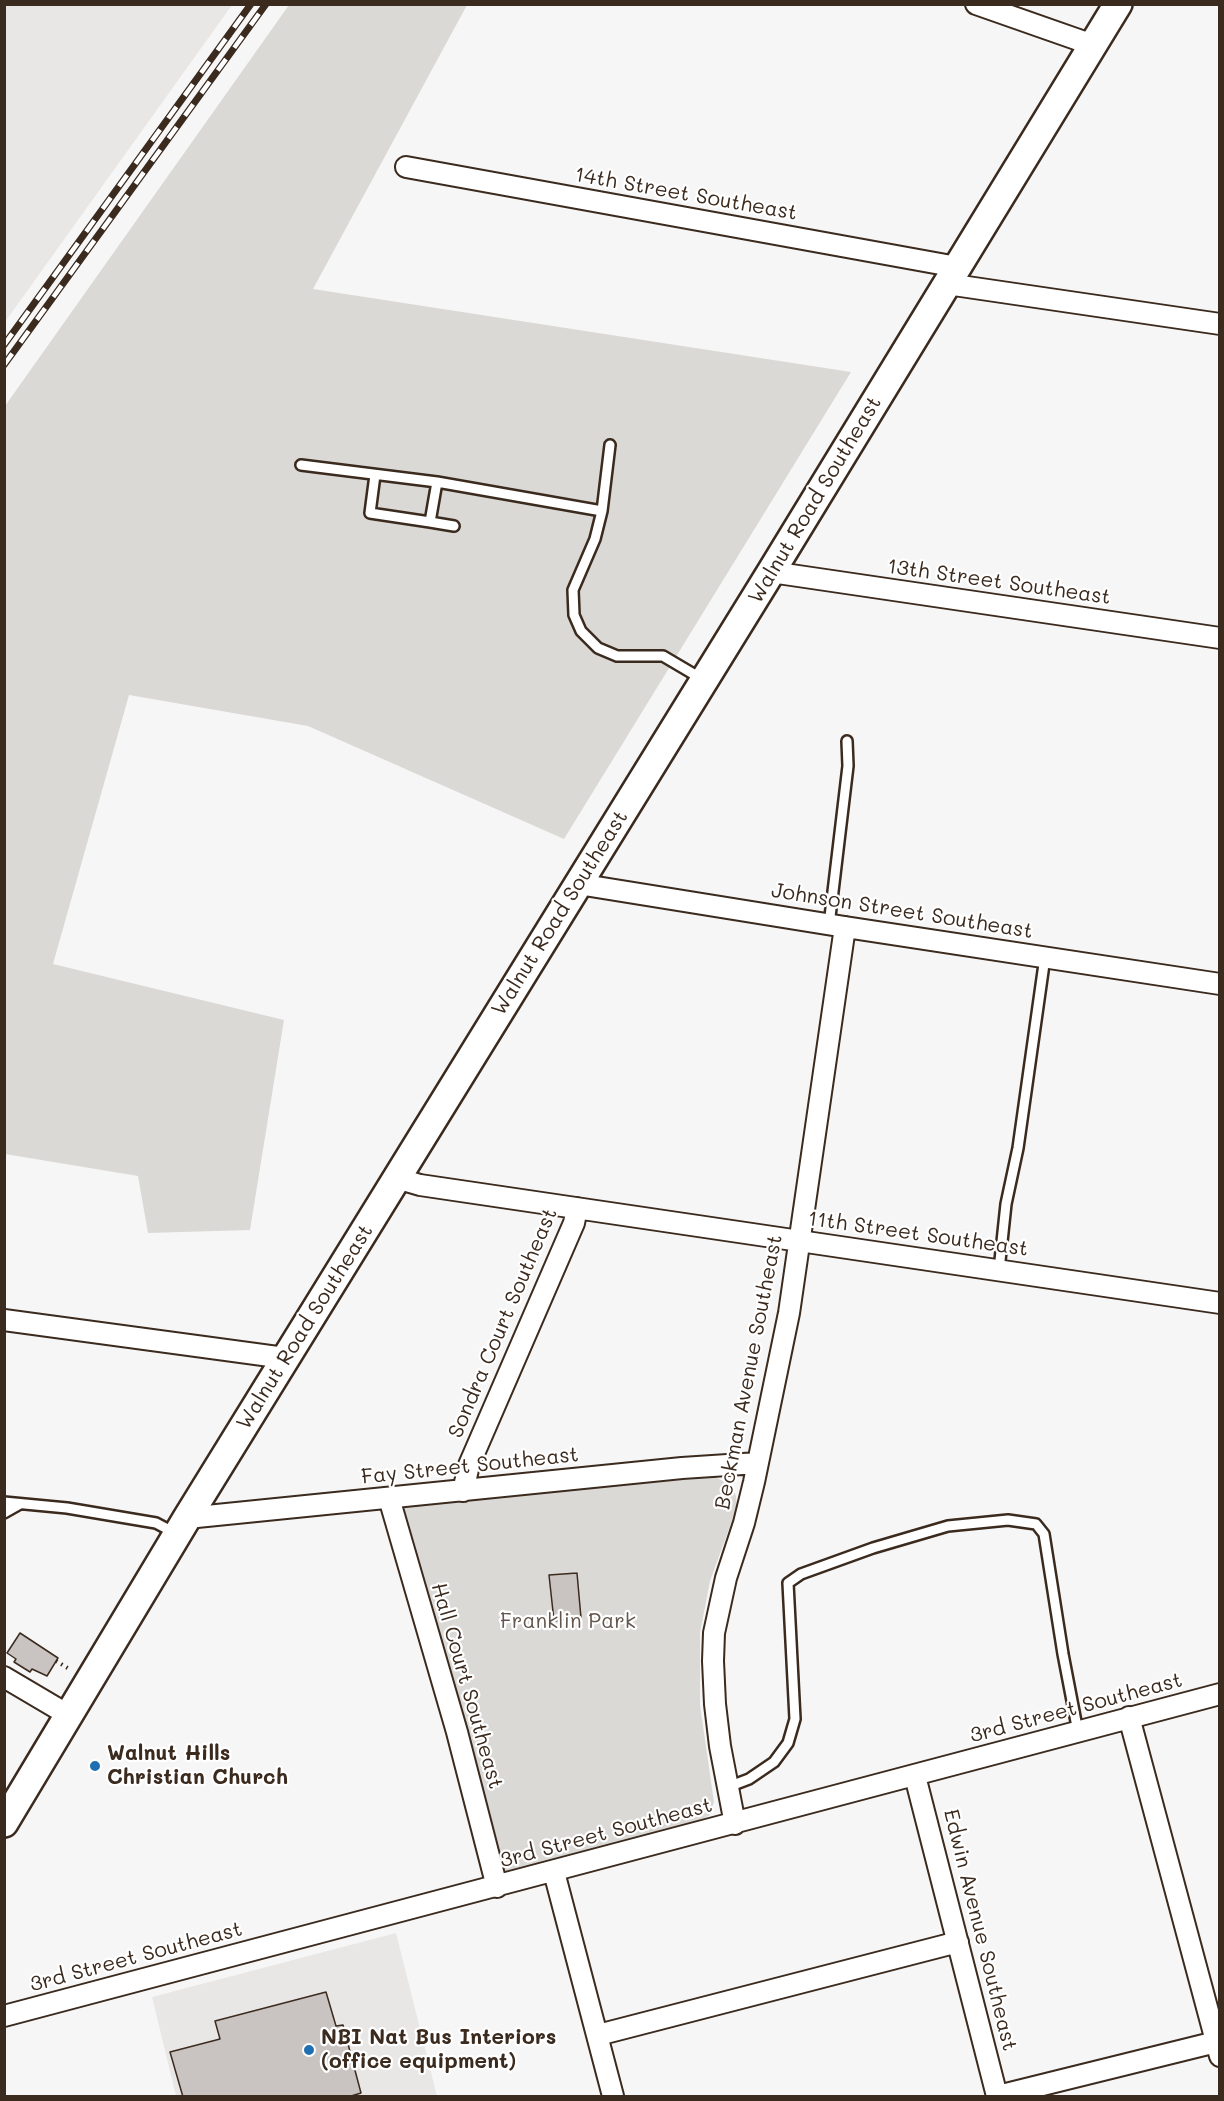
<!DOCTYPE html>
<html>
<head>
<meta charset="utf-8">
<style>
  body { margin:0 }
  #map { position:relative; width:1224px; height:2101px; overflow:hidden; background:#f7f6f6; font-family:Mali,sans-serif }
  canvas { display:block }
  .frame { position:absolute; inset:0; border:6px solid #3b2a1e; pointer-events:none }
</style>
</head>
<body>
<div id="map">
<canvas width="1224" height="2101"></canvas>
<div class="frame"></div>
</div>
<script>
const context = document.querySelector('canvas').getContext('2d');
context.lineJoin = 'round';
function paint(path, color) {
  context.fillStyle = color;
  context.fill(path, 'evenodd');
}
function poly(rows) {
  const path = new Path2D();
  for (const r of rows) {
    path.moveTo(r[0], r[1]);
    for (let i = 2; i < r.length; i += 2) path.lineTo(r[i], r[i + 1]);
  }
  return path;
}
function trace(path, color, width, dash) {
  context.strokeStyle = color;
  context.lineWidth = width;
  context.lineCap = dash ? 'butt' : 'round';
  context.setLineDash(dash || []);
  context.stroke(path);
}
function label(font, color, halo, rows, align = 'center') {
  context.font = font + ' Mali,sans-serif';
  context.lineWidth = 4.5;
  context.setLineDash([]);
  context.textBaseline = 'middle';
  context.strokeStyle = halo;
  context.fillStyle = color;
  for (const [text, x, y, turn = 0] of rows) {
    context.save();
    context.translate(x, y);
    context.rotate((+turn || 0) * Math.PI / 180);
    context.textAlign = isNaN(turn) ? turn : align;
    if (halo) context.strokeText(text, 0, 0);
    context.fillText(text, 0, 0);
    context.restore();
  }
}
paint(poly([
  [5,4,232,5,5,322,4,5],
  [396,1933,437,2096,176,2096,152,1997]
]), '#e9e7e6');
paint(poly([
  [289,5,467,5,313,289,851,372,564,839,308,726,129,695,53,964,284,1020,250,1230,148,1233,138,1176,5,1154,5,406],
  [715,1477,731,1485,736,1496,737,1507,710,1581,700,1633,700,1705,714,1802,710,1815,703,1819,501,1874,398,1505]
]), '#dbd9d6');
const building = poly([
  [577,1573,581,1618,554,1621,549,1575,577,1573],
  [20,1633,58,1658,47,1676,32,1669,30,1672,14,1662,16,1659,7,1653,20,1633],
  [326,1992,336,2026,343,2025,361,2093,348,2097,183,2097,170,2052,220,2039,215,2021,326,1992]
]);
paint(building, '#c9c3c1');
trace(building, '#3b2a1e', 1.5);
const service = poly([
  [610,445,602,511,595,539,573,590,574,615,581,631,598,648,617,656,663,656,702,679],
  [301,465,437,482,602,511],
  [375,475,370,513,430,522,437,482],
  [430,522,454,526],
  [829,925,848,766,847,741],
  [999,1270,1006,1204,1018,1148,1045,957],
  [4,1502,67,1508,156,1523,175,1533],
  [4,1513,20,1504],
  [728,1787,749,1779,774,1762,788,1743,795,1719,788,1583,801,1574,873,1548,948,1526,1008,1520,1036,1524,1044,1534,1063,1654,1078,1732]
]);
const minor = poly([
  [976,4,1093,45],
  [406,167,957,267],
  [947,284,1220,324],
  [771,572,1220,638],
  [578,884,845,927,1220,984],
  [396,1178,420,1185,1220,1303],
  [4,1320,285,1358],
  [463,1491,469,1465,574,1223,577,1208],
  [389,1498,457,1732,497,1887],
  [187,1518,682,1468,758,1463],
  [4,1677,70,1716],
  [1129,1717,1220,2056],
  [915,1776,997,2096],
  [735,1824,720,1746,715,1704,713,1661,714,1633,726,1578,744,1523,754,1482,789,1313,845,927],
  [554,1872,613,2096],
  [4,2016,1220,1694],
  [598,2035,958,1942],
  [998,2096,1220,2041]
]);
const secondary = poly([
  [4,1823,187,1518,771,572,1118,4]
]);
trace(service, '#3b2a1e', 14);
trace(minor, '#3b2a1e', 24);
trace(secondary, '#3b2a1e', 32);
trace(poly([
  [56,1661,71,1670]
]), '#3b2a1e', 4, [1.5, 4.5]);
trace(service, '#fff', 9);
trace(minor, '#fff', 20);
trace(secondary, '#fff', 27);
const rail = poly([
  [4,345,251,4],
  [4,365,266,4]
]);
trace(rail, '#3b2a1e', 7);
trace(rail, '#fff', 4.5, [14]);
for (const [x, y, r, color] of [
  [95,1766,6,"#1f6fb2"],
  [309,2050,6,"#1f6fb2"]
]) {
  const dot = new Path2D();
  dot.arc(x, y, r, 0, 2 * Math.PI);
  context.fillStyle = color;
  context.fill(dot);
  trace(dot, '#fff', 2);
}
label('21px', '#3b2a1e', '#fff', [
  ["14th Street Southeast",686,194,10],
  ["Walnut Road Southeast",815,500,-59],
  ["13th Street Southeast",999,582,8],
  ["Johnson Street Southeast",902,911,9],
  ["Walnut Road Southeast",560,913,-58],
  ["11th Street Southeast",918,1234,8],
  ["Sondra Court Southeast",503,1323,-67],
  ["Walnut Road Southeast",305,1327,-58],
  ["Beckman Avenue Southeast",749,1372,-79],
  ["Fay Street Southeast",470,1466,-6],
  ["Hall Court Southeast",467,1686,74],
  ["3rd Street Southeast",1076,1708,-15],
  ["3rd Street Southeast",606,1833,-15],
  ["Edwin Avenue Southeast",980,1930,76],
  ["3rd Street Southeast",136,1957,-15]
]);
label('21px', '#63564c', '#fff', [
  ["Franklin Park",568,1622]
]);
label('bold 21px', '#3b2a1e', '#fff', [
  ["Walnut Hills",107,1754],
  ["Christian Church",107,1778],
  ["NBI Nat Bus Interiors",321,2038],
  ["(office equipment)",321,2062]
], 'left');
</script>
</body>
</html>
